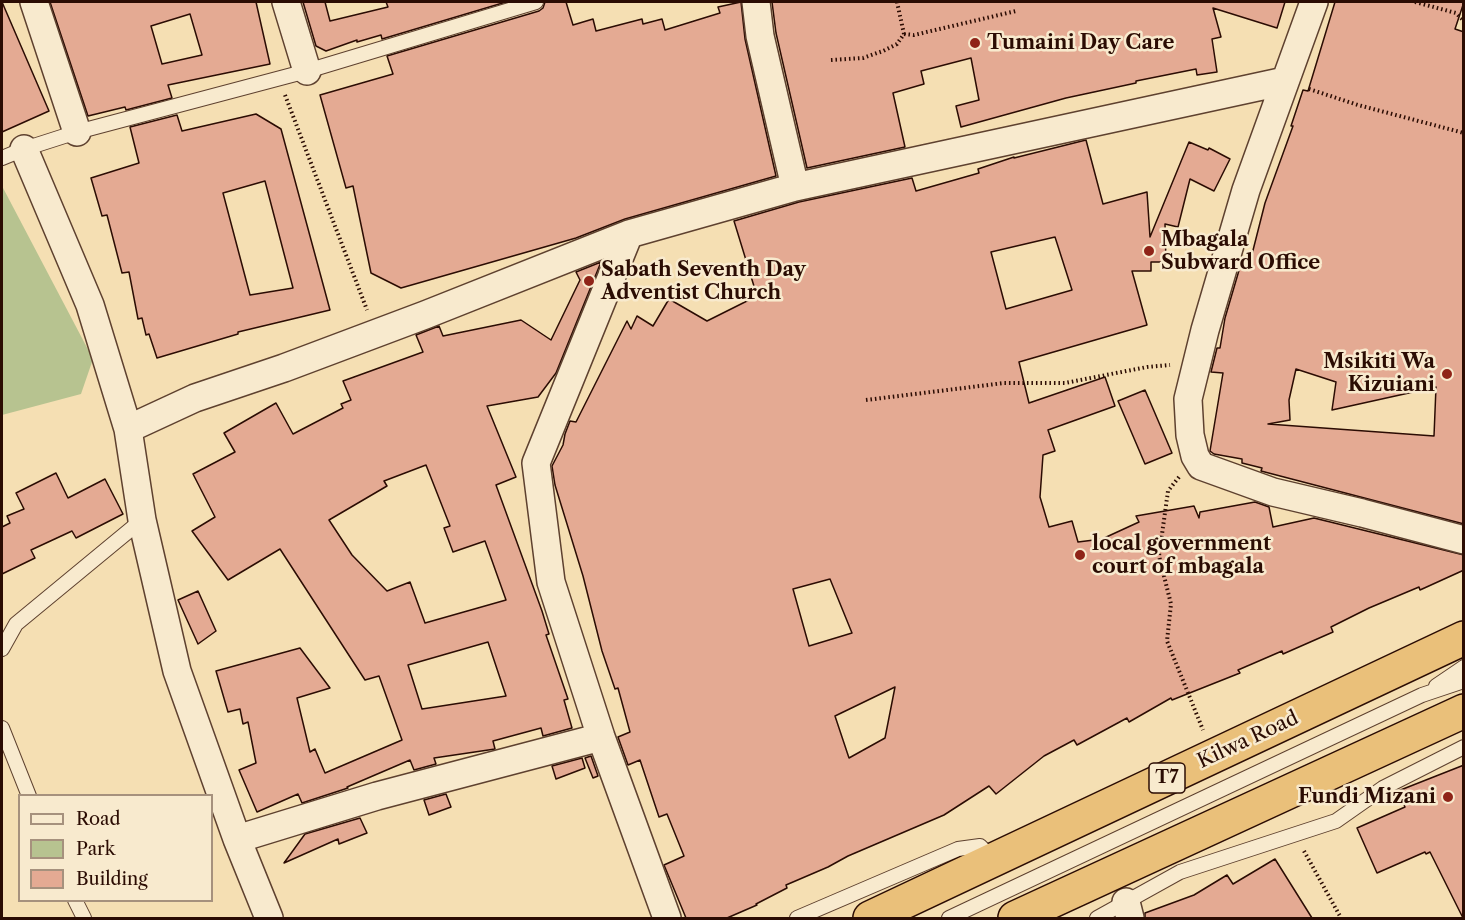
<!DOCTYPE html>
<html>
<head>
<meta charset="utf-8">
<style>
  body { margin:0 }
  #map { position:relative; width:1465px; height:920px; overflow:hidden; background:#f5dfb3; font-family:"Libre Caslon Text",serif }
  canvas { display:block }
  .frame { position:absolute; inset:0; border:3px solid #2b0c03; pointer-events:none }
  .legend { position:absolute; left:18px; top:794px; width:195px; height:108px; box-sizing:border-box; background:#f8eace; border:2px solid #a6917d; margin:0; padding:8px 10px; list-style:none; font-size:18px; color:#2b0c03 }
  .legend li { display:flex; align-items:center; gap:12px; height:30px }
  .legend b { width:30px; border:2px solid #a6917d }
</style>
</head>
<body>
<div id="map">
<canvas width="1465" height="920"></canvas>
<div class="frame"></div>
<ul class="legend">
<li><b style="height:8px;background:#f8eace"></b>Road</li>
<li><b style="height:16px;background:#b7c390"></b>Park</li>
<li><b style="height:16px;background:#e4aa93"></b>Building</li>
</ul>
</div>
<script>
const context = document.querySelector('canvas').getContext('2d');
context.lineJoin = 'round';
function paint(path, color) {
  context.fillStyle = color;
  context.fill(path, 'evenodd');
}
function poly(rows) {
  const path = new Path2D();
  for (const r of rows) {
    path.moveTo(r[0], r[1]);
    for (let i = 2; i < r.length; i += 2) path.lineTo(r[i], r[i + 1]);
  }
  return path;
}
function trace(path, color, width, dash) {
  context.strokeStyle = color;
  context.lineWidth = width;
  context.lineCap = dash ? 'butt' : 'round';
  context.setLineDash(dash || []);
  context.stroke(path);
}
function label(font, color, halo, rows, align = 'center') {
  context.font = font + ' "Libre Caslon Text",serif';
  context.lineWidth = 5;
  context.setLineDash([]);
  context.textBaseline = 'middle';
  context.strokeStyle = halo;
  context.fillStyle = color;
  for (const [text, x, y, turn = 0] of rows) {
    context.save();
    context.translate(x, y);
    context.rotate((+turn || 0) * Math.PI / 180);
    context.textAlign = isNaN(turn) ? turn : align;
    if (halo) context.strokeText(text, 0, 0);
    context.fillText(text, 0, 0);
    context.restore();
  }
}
paint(poly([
  [2,186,93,359,81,394,2,415]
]), '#b7c390');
const building = poly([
  [2,2,49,111,2,132,2,2],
  [50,2,256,2,270,64,168,85,172,98,126,110,125,107,88,116,50,2],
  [190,14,202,55,162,64,151,26,190,14],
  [303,2,325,2,330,21,388,7,386,2,506,2,382,39,381,35,357,42,357,40,326,51,316,46,303,2],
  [545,2,566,2,573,25,593,19,596,31,642,19,643,24,662,19,665,30,720,13,718,7,741,2,745,39,776,176,625,219,576,238,401,288,371,273,353,186,346,188,320,95,393,74,387,56,539,11,543,8,545,2],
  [772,2,1285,2,1277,28,1213,8,1221,37,1212,39,1217,72,1197,75,1196,69,1136,81,1136,83,1066,98,961,127,956,106,979,100,971,58,921,71,924,84,893,93,905,147,807,168,776,33,772,2],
  [1335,2,1464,2,1455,29,1464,32,1464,524,1261,471,1262,468,1242,463,1242,459,1214,454,1210,451,1223,373,1211,372,1217,348,1220,348,1225,318,1240,267,1248,270,1265,203,1293,126,1291,126,1303,90,1308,91,1335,2],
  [1296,369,1336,382,1332,410,1436,387,1434,436,1268,424,1290,420,1289,400,1296,369],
  [256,114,281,129,330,310,238,332,238,334,157,358,149,334,146,335,142,318,138,319,129,272,122,273,107,215,102,216,91,178,139,163,130,127,177,115,182,131,256,114],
  [265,181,293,288,250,295,223,193,265,181],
  [1086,140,1103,204,1147,192,1150,237,1189,142,1208,150,1209,148,1230,159,1214,191,1190,179,1178,227,1165,224,1166,262,1151,262,1151,271,1132,271,1147,325,1019,362,1029,403,1105,377,1115,406,1048,430,1055,451,1043,455,1040,497,1049,527,1072,521,1078,542,1102,539,1139,522,1136,516,1194,506,1199,518,1200,512,1255,502,1269,507,1273,527,1314,518,1464,555,1464,570,1420,590,1419,587,1369,608,1331,627,1333,632,1283,654,1282,651,1238,670,1240,673,1172,700,1171,698,1129,722,1127,718,1077,745,1074,740,1044,756,996,794,989,786,944,815,848,856,828,867,786,885,787,888,756,904,757,905,727,918,686,918,664,865,684,856,667,814,659,817,640,760,628,765,618,737,630,732,618,688,615,689,602,651,583,576,555,485,552,466,563,445,565,434,570,421,576,422,627,321,631,329,637,316,653,326,669,299,707,321,757,296,734,221,799,202,912,178,916,191,979,173,978,169,1014,157,1014,158,1086,140],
  [1055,237,1072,290,1006,309,991,252,1055,237],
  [830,579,852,633,809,646,793,589,830,579],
  [895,687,885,738,849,758,835,716,895,687],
  [601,262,556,373,538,397,487,406,516,477,496,485,542,611,549,634,546,635,568,699,564,700,572,728,543,736,541,728,493,741,495,749,434,758,436,764,414,770,410,760,347,787,348,788,302,803,298,794,257,812,239,770,256,763,248,722,243,724,240,709,228,712,216,671,300,648,330,688,297,698,310,752,315,749,325,773,402,740,379,676,365,680,280,549,228,580,192,531,215,517,193,474,235,452,224,433,276,403,293,434,343,408,341,404,351,400,343,381,423,352,416,335,439,326,443,336,521,320,551,340,580,280,576,272,601,262],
  [426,465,450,526,444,528,453,552,485,541,506,600,425,623,410,582,387,591,352,555,329,520,387,486,384,481,426,465],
  [488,642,506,696,422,709,408,665,488,642],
  [1145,390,1172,453,1145,464,1118,401,1145,390],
  [56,473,68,498,105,479,123,514,76,538,72,531,31,550,35,558,2,574,2,527,10,523,7,516,24,509,16,493,56,473],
  [198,591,216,631,198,644,178,600,198,591],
  [591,756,598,776,593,778,585,758,591,756],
  [582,758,585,768,556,779,552,766,582,758],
  [1464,765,1464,918,1463,918,1430,852,1426,854,1425,852,1377,873,1357,828,1405,807,1398,791,1464,765],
  [446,794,451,807,429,815,424,800,446,794],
  [360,818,367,833,339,844,338,839,284,863,305,834,360,818],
  [1275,859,1312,918,1145,918,1145,913,1194,895,1227,875,1233,884,1275,859]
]);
paint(building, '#e4aa93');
trace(building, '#2b0c03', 1.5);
const lane = poly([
  [2,158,24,149,77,132,307,71,536,2],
  [2,649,16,624,142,520],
  [1436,686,1464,667],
  [2,728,29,796],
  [75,900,84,918],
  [797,918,958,849,980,846,994,860],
  [949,918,1422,695,1464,681],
  [1097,918,1180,872,1336,821,1383,788,1464,747]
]);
const street = poly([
  [34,2,77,132],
  [286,2,307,71],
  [756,2,760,36,795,187],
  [1314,2,1246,190,1205,330,1188,399,1190,435,1195,456,1201,466,1273,492,1362,513,1464,540],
  [24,149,90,305,128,429,142,520,177,671,237,839,269,918],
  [629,234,536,463,551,582,601,737,667,918],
  [128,429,195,398,284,368,425,315,629,234,795,187,1285,81],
  [237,839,377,796,601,737],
  [1126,902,1130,918]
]);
const highway = poly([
  [870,918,1464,638],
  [1015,918,1464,711]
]);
trace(lane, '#5e412f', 16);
trace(street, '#5e412f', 30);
trace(highway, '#2b0c03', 36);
trace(poly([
  [1415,2,1456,13,1464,21],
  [904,34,914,35,1016,11],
  [831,60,863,58,883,51,897,44,904,34,897,2],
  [1309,89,1358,105,1464,133],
  [285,95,367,310],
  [866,400,1004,383,1065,383,1147,367,1170,365],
  [1179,477,1168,491,1159,556,1171,604,1167,641,1203,730],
  [1304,851,1341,918]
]), '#2b0c03', 4, [1.5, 3]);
trace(lane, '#f8eace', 14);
trace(street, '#f8eace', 27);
trace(highway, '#eac07a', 33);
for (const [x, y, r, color] of [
  [975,43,6,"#8f2418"],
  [1149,251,6,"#8f2418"],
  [589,281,6,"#8f2418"],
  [1447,374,6,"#8f2418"],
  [1080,555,6,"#8f2418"],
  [1448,797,6,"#8f2418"]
]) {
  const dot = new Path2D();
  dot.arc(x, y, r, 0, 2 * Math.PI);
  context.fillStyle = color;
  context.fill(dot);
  trace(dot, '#f8eace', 2);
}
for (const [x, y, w] of [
  [1167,778,36]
]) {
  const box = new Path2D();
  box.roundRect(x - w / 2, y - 15, w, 30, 4.5);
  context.fillStyle = '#f8eace';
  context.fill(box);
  trace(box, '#2b0c03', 1.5);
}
label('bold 18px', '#2b0c03', null, [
  ["T7",1167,778]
]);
label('bold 20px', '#2b0c03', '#f8eace', [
  ["Tumaini Day Care",987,43],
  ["Mbagala",1161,240],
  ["Subward Office",1161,263],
  ["Sabath Seventh Day",601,270],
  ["Adventist Church",601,293],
  ["Msikiti Wa",1435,362,"right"],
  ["Kizuiani",1435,385,"right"],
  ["local government",1092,544],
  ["court of mbagala",1092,567],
  ["Fundi Mizani",1436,797,"right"]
], 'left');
label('20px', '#2b0c03', '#f8eace', [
  ["Kilwa Road",1248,740,-25]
]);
</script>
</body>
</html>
